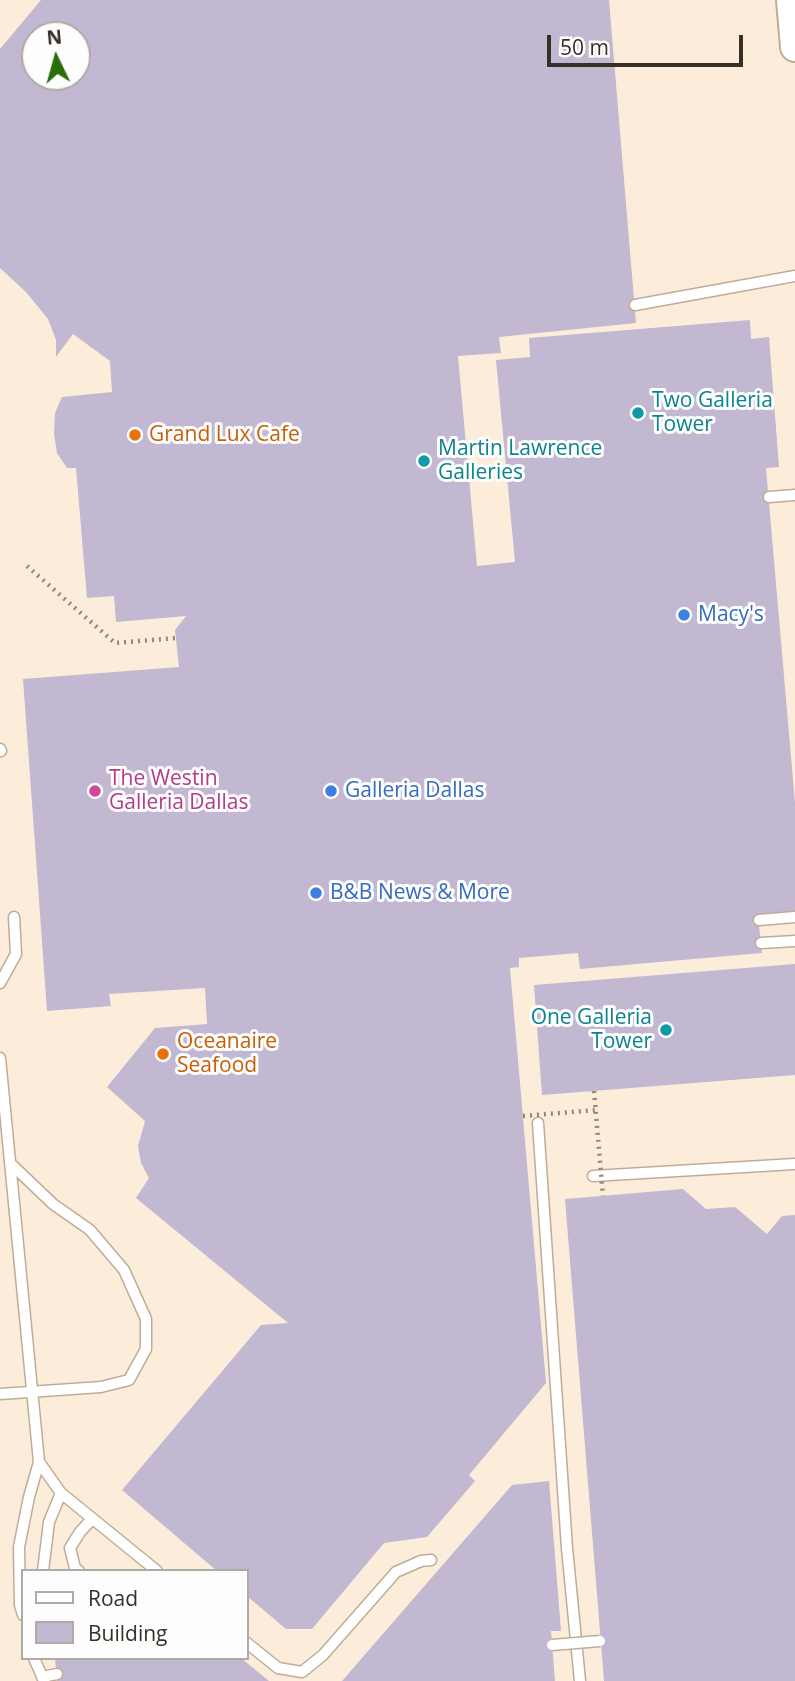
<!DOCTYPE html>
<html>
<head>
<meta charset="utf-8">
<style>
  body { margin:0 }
  #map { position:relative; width:795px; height:1681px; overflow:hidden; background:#fceddb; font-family:"Open Sans",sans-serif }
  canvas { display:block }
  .legend { position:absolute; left:21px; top:1569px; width:228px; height:91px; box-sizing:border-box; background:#fdfdfd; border:2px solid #aeaba7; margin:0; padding:9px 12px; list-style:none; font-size:21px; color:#373027 }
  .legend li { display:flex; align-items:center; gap:14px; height:35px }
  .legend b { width:35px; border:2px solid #aeaba7 }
  .north { position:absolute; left:21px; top:21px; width:70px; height:70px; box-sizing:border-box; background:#fdfdfd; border:2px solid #aeaba7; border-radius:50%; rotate:355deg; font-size:19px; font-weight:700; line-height:28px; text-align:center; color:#373027 }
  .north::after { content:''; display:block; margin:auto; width:24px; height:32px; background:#296e09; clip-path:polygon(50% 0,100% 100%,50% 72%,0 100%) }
  .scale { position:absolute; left:547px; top:35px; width:196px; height:32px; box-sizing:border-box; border:4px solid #373027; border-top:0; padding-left:9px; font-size:21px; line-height:24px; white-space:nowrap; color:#373027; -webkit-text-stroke:5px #fdfdfd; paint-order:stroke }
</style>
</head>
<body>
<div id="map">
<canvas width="795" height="1681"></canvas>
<ul class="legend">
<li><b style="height:9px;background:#fff"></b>Road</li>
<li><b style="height:19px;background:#c2b8d1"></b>Building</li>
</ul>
<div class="north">N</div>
<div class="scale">50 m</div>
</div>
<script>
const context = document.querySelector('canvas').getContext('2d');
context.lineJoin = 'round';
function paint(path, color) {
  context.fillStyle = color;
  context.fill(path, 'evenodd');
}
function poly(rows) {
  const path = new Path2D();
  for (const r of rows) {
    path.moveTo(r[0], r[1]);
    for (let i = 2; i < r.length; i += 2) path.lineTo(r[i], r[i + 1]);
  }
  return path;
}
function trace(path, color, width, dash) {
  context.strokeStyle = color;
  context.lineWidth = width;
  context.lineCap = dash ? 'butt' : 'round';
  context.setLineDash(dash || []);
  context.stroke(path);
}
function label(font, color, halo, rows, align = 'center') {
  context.font = font + ' "Open Sans",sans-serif';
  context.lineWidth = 6;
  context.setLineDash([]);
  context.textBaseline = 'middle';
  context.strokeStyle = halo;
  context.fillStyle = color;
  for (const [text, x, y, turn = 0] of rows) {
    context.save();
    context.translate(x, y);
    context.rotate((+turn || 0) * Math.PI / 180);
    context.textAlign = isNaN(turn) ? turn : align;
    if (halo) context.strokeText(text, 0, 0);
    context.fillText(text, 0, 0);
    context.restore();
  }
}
paint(poly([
  [41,0,609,0,636,323,499,337,501,353,458,356,477,566,515,562,496,360,530,357,529,338,750,320,751,339,769,337,779,467,766,468,795,803,795,913,758,916,762,953,580,969,578,953,519,958,519,967,510,968,546,1383,469,1475,475,1481,427,1537,384,1543,312,1629,286,1629,247,1596,247,1571,217,1571,122,1490,261,1325,288,1323,136,1198,149,1178,141,1163,138,1146,145,1121,107,1087,155,1028,207,1024,205,988,109,994,111,1006,47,1011,23,679,179,667,175,630,186,616,116,622,114,596,87,598,76,468,67,468,57,453,54,434,55,413,62,397,112,392,110,361,73,334,56,357,56,340,48,319,26,292,0,268,0,49],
  [35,35,77,35,77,77,35,77],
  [795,964,795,1075,542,1095,534,985],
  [683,1189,706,1209,735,1207,767,1234,782,1216,795,1215,795,1681,604,1681,565,1199],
  [549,1481,561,1631,551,1631,555,1681,342,1681,512,1485],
  [55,1658,241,1658,269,1681,57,1681]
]), '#c2b8d1');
const lane = poly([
  [635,305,795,276],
  [769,497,795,495],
  [0,749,1,751],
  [759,920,795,917],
  [761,943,795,941],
  [0,983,16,954,14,917],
  [0,1058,39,1462,61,1493,157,1571],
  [538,1123,567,1548,580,1681],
  [593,1176,795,1164],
  [0,1394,101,1387,129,1380,146,1349,146,1319,124,1270,90,1230,53,1204,10,1163],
  [43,1571,49,1522,61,1493],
  [79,1571,75,1568,70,1548,80,1532,92,1519],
  [23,1615,20,1605,19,1547,29,1497,39,1462],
  [247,1643,278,1668,302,1672,323,1655,396,1572,421,1561,431,1560],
  [34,1658,44,1681],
  [42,1677,57,1674]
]);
const secondary = poly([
  [791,0,795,47]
]);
trace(lane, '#bfac98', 13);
trace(secondary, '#bfac98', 32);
trace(poly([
  [27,566,115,643,176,638]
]), '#91877a', 4.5, [2, 5]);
trace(lane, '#fff', 10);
trace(secondary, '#fff', 28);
const laneBridge = poly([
  [552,1645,600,1641]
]);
trace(laneBridge, '#bfac98', 13, []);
trace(poly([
  [594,1091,603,1196],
  [523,1116,596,1110]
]), '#91877a', 4.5, [2, 5]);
trace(laneBridge, '#fff', 10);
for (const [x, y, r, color] of [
  [638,413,7,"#0f9aa8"],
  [135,435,7,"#e8710a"],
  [424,461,7,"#0f9aa8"],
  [684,615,7,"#3f7fe0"],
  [95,791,7,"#d1479c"],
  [331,791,7,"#3f7fe0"],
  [316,893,7,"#3f7fe0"],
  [666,1030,7,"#0f9aa8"],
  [163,1054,7,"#e8710a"]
]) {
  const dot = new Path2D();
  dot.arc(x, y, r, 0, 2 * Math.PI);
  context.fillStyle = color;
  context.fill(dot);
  trace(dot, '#fdfdfd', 2.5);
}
label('21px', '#0d838f', '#fdfdfd', [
  ["Two Galleria",652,401],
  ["Tower",652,425],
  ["Martin Lawrence",438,449],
  ["Galleries",438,473],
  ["One Galleria",652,1018,"right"],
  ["Tower",652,1042,"right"]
], 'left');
label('21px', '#c56008', '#fdfdfd', [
  ["Grand Lux Cafe",149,435],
  ["Oceanaire",177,1042],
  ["Seafood",177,1066]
], 'left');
label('21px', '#366cbe', '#fdfdfd', [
  ["Macy's",698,615],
  ["Galleria Dallas",345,791],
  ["B&B News & More",330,893]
], 'left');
label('21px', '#b23c85', '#fdfdfd', [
  ["The Westin",109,779],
  ["Galleria Dallas",109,803]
], 'left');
</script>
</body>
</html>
